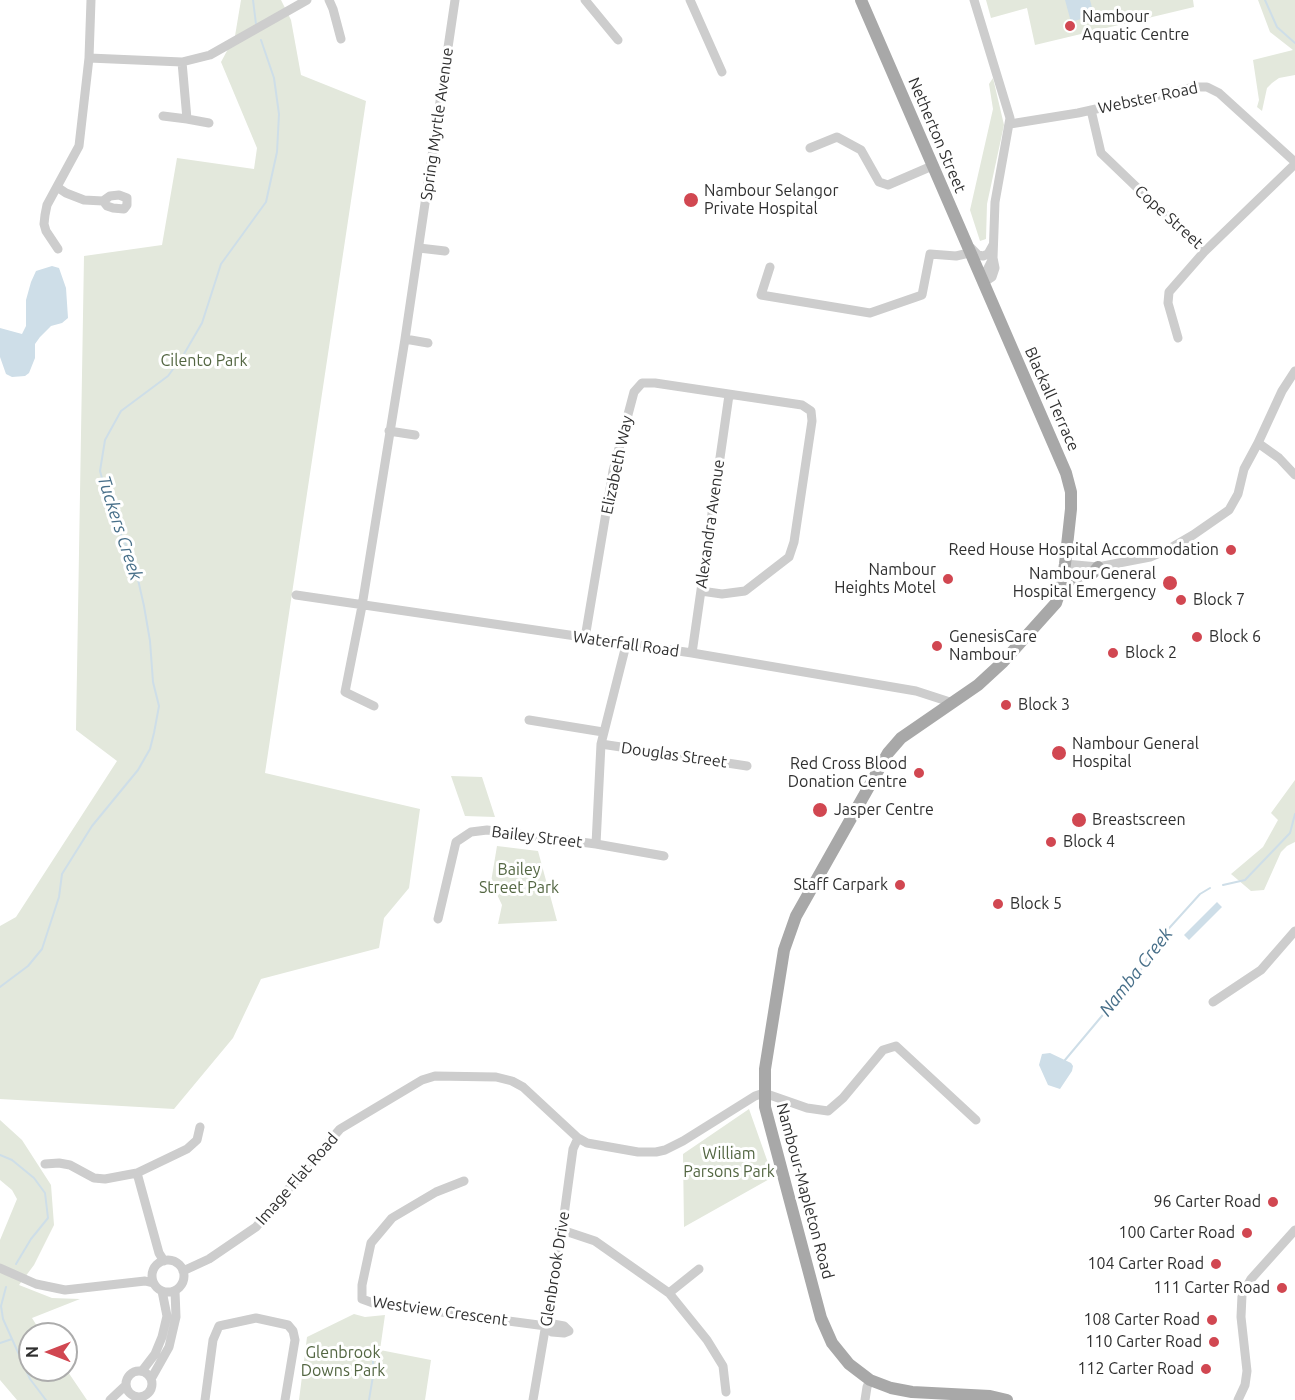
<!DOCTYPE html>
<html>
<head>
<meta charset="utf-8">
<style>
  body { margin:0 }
  #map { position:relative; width:1295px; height:1400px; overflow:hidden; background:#fff; font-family:Ubuntu,sans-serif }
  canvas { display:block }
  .north { position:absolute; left:18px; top:1322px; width:60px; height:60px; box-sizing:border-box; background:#fff; border:2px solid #acacac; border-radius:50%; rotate:270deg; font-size:16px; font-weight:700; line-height:24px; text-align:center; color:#303030 }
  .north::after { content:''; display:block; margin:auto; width:21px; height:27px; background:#d14751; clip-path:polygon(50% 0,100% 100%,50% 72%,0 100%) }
</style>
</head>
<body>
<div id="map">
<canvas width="1295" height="1400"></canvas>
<div class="north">N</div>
</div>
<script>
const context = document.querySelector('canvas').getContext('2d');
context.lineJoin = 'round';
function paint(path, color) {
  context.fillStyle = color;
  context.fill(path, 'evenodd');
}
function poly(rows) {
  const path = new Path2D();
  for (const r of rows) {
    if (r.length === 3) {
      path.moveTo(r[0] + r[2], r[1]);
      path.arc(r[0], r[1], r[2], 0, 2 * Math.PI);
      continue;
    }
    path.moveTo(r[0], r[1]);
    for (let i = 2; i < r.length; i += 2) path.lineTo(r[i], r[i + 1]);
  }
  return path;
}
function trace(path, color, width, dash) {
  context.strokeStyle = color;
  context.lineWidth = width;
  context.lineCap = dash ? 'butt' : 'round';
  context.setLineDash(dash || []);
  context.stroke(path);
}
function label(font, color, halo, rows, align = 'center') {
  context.font = font + ' Ubuntu,sans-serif';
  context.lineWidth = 6;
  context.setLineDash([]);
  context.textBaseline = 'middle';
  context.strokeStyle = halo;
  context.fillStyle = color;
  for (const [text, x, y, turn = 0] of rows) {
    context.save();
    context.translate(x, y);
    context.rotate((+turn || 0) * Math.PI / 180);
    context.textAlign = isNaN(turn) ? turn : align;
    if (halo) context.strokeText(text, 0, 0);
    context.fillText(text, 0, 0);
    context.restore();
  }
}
paint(poly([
  [241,0,281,0,291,20,301,75,366,101,265,773,420,809,409,888,384,918,379,948,261,979,233,1038,174,1109,0,1099,0,926,16,917,117,761,76,730,84,256,162,245,177,158,254,169,257,148,221,62,235,36],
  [986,0,1193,0,1194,7,1035,45,1027,8,991,18],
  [1258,0,1295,0,1295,75,1279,78,1272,83,1267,88,1262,111,1257,107,1259,100,1253,60,1293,50,1270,32],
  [993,78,1004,125,987,204,986,239,980,241,970,210,993,109,989,84],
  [451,776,482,777,495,817,465,816],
  [1295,780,1295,842,1287,846,1281,852,1264,890,1251,891,1231,874,1263,847,1278,820,1271,813],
  [497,846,538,851,557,921,498,924,502,905,491,882],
  [749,1109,773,1177,684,1227,683,1154],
  [0,1120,22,1140,51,1185,54,1225,34,1265,19,1285,52,1298,80,1299,32,1318,42,1334,30,1334,30,1370,66,1369,87,1400,17,1400,0,1380,0,1240,17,1199,12,1190,0,1180],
  [354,1314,365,1317,385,1315,380,1350,431,1360,425,1400,299,1400,307,1337]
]), '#e3e8dc');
paint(poly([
  [1065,0,1090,0,1094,15,1071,22],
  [52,266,59,268,66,288,68,318,62,323,51,326,40,337,35,344,35,358,29,373,25,376,12,377,6,374,0,357,0,328,22,334,26,326,26,300,31,282,36,271],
  [1217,902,1222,907,1189,940,1184,935],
  [1050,1053,1071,1063,1073,1066,1072,1071,1060,1089,1048,1085,1039,1065,1042,1054]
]), '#cedee8');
trace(poly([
  [253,0,256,24],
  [1265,0,1277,27,1295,43],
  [1223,885,1245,880,1290,833,1295,814],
  [0,987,28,966,42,949,59,897,62,874,92,826,138,770,150,749,154,733,159,706,153,682,150,641,144,606,134,562,113,518,100,471,105,440,121,411,168,376,184,354,202,323,221,264,266,202,277,152,279,114,274,78,261,40],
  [1065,1060,1143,967,1153,946,1200,894,1210,888],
  [0,1155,12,1160,34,1178,45,1193,48,1218,31,1239,16,1264],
  [6,1287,1,1306,3,1319,30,1379,46,1400],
  [0,1343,12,1339],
  [369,1400,373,1376,373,1356]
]), '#cedee8', 2);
trace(poly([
  [329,0,333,9,341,39],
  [585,0,618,40],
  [690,0,722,72],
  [974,0,1010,118,995,202,993,258,995,268,992,277,983,283],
  [89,58,182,62,210,55,307,0],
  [1091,110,1101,153,1204,252],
  [163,116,187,119,182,62],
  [187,119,209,123],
  [1010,124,1078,113,1195,87,1207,87,1219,93,1295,162],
  [810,148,837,137,861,150,879,182,888,185,932,166],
  [57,187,66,193,84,200,103,201,110,196,119,195,127,198,127,205,124,209,113,208,107,206,103,201],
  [419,248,445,251],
  [971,248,978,255,983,256,988,254,993,245],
  [58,249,46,231,44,224,45,215,47,205,79,146,89,58,91,0],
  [770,267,761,295,870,313,922,295,930,254,956,256,969,253],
  [980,275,987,270,993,258],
  [1178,338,1168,303,1169,292,1204,252,1295,164],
  [405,339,428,343],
  [389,431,415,435],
  [1258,443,1279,458,1295,475],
  [1065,564,1098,567,1150,557,1169,549,1193,535,1229,510,1238,494,1244,469,1258,443,1282,391,1295,371],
  [296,595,692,653,916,691,953,703],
  [585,638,613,471,634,392,642,383,655,383,802,405,811,411,812,421,794,542,789,557,745,591,722,594,701,591],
  [692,653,729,395],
  [374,706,345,692,362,606,405,339,455,0],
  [529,720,603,732],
  [601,744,747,766],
  [596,844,601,744,626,645],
  [438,919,456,842,471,832,487,830,596,844,664,856],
  [1213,1002,1261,970,1295,931],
  [45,1164,59,1163,70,1165,94,1178,105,1179,137,1173,187,1149,197,1140,200,1127],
  [137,1173,159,1253,164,1261],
  [464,1181,436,1192,392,1218,371,1243,362,1285,362,1299,373,1303,546,1326,553,1324,564,1326,569,1331,564,1333,552,1332,546,1326],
  [562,1230,595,1241,669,1293,707,1340,723,1366,726,1392],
  [168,1276,16],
  [0,1268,36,1284,65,1290,145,1281,153,1283],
  [183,1271,209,1259,256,1227,340,1129,422,1080,435,1076,496,1077,512,1081,523,1087,578,1138,587,1143,638,1152,656,1152,665,1150,683,1141,755,1096,764,1093,807,1108,828,1111,843,1098,883,1050,896,1046,976,1120],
  [669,1293,699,1269],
  [139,1384,13],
  [142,1371,155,1354,162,1337,167,1316,162,1291],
  [151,1379,169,1347,176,1317,175,1291],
  [110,1400,126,1385],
  [205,1400,213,1340,219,1326,256,1318,288,1325,293,1331,295,1340,285,1400],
  [533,1400,562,1230,573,1149,578,1138],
  [865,1400,867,1387,870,1380],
  [1238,1400,1245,1385,1247,1371,1241,1317,1242,1295,1251,1279,1295,1230]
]), '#cdcdcd', 9);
trace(poly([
  [861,0,1066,473,1071,492,1071,509,1065,564,1061,588,1056,603,1003,662,978,685,901,738,888,753,796,916,784,950,765,1069,765,1107,821,1318,832,1343,849,1364,870,1380,891,1388,912,1392,990,1396,1007,1400],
  [1061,588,1074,577,1093,573,1098,567]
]), '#a8a8a8', 12);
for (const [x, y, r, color] of [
  [1070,26,6,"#d14751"],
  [691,200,8,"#d14751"],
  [1231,550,6,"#d14751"],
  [948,579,6,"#d14751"],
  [1170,583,8,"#d14751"],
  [1181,600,6,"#d14751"],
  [1197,637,6,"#d14751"],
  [937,646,6,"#d14751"],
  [1113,653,6,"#d14751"],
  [1006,705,6,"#d14751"],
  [1059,753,8,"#d14751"],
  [919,773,6,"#d14751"],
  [820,810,8,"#d14751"],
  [1079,820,8,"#d14751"],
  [1051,842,6,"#d14751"],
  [900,885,6,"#d14751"],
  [998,904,6,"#d14751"],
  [1273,1202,6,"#d14751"],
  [1247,1233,6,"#d14751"],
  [1216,1264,6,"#d14751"],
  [1282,1288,6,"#d14751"],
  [1212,1320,6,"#d14751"],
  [1214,1342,6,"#d14751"],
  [1206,1369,6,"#d14751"]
]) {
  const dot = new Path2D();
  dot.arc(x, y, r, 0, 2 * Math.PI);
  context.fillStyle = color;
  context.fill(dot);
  trace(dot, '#fff', 2);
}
label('16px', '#303030', '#fff', [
  ["Nambour",1082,17],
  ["Aquatic Centre",1082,35],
  ["Nambour Selangor",704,191],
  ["Private Hospital",704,209],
  ["Reed House Hospital Accommodation",1219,550,"right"],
  ["Nambour",936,570,"right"],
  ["Heights Motel",936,588,"right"],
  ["Nambour General",1156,574,"right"],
  ["Hospital Emergency",1156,592,"right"],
  ["Block 7",1193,600],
  ["GenesisCare",949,637],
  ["Nambour",949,655],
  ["Block 6",1209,637],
  ["Block 2",1125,653],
  ["Block 3",1018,705],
  ["Nambour General",1072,744],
  ["Hospital",1072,762],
  ["Red Cross Blood",907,764,"right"],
  ["Donation Centre",907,782,"right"],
  ["Jasper Centre",834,810],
  ["Breastscreen",1092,820],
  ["Block 4",1063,842],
  ["Staff Carpark",888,885,"right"],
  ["Block 5",1010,904],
  ["96 Carter Road",1261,1202,"right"],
  ["100 Carter Road",1235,1233,"right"],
  ["104 Carter Road",1204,1264,"right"],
  ["111 Carter Road",1270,1288,"right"],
  ["108 Carter Road",1200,1320,"right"],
  ["110 Carter Road",1202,1342,"right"],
  ["112 Carter Road",1194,1369,"right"]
], 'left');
label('16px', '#303030', '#fff', [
  ["Webster Road",1148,98,-12],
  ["Spring Myrtle Avenue",437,124,-82],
  ["Netherton Street",937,135,67],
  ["Cope Street",1169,217,42],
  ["Blackall Terrace",1052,399,66],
  ["Elizabeth Way",617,465,-78],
  ["Alexandra Avenue",710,524,-82],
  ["Waterfall Road",626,644,8],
  ["Douglas Street",674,755,8],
  ["Bailey Street",537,837,7],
  ["Image Flat Road",297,1179,-49],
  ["Nambour-Mapleton Road",805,1191,75],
  ["Glenbrook Drive",555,1269,-81],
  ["Westview Crescent",440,1311,8]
]);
label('16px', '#536642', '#fff', [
  ["Cilento Park",204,361],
  ["Bailey",519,870],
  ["Street Park",519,888],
  ["William",729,1154],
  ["Parsons Park",729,1172],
  ["Glenbrook",343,1353],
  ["Downs Park",343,1371]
]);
label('italic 18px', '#476f89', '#fff', [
  ["Tuckers Creek",120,528,72],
  ["Namba Creek",1136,972,-52]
]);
</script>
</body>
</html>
